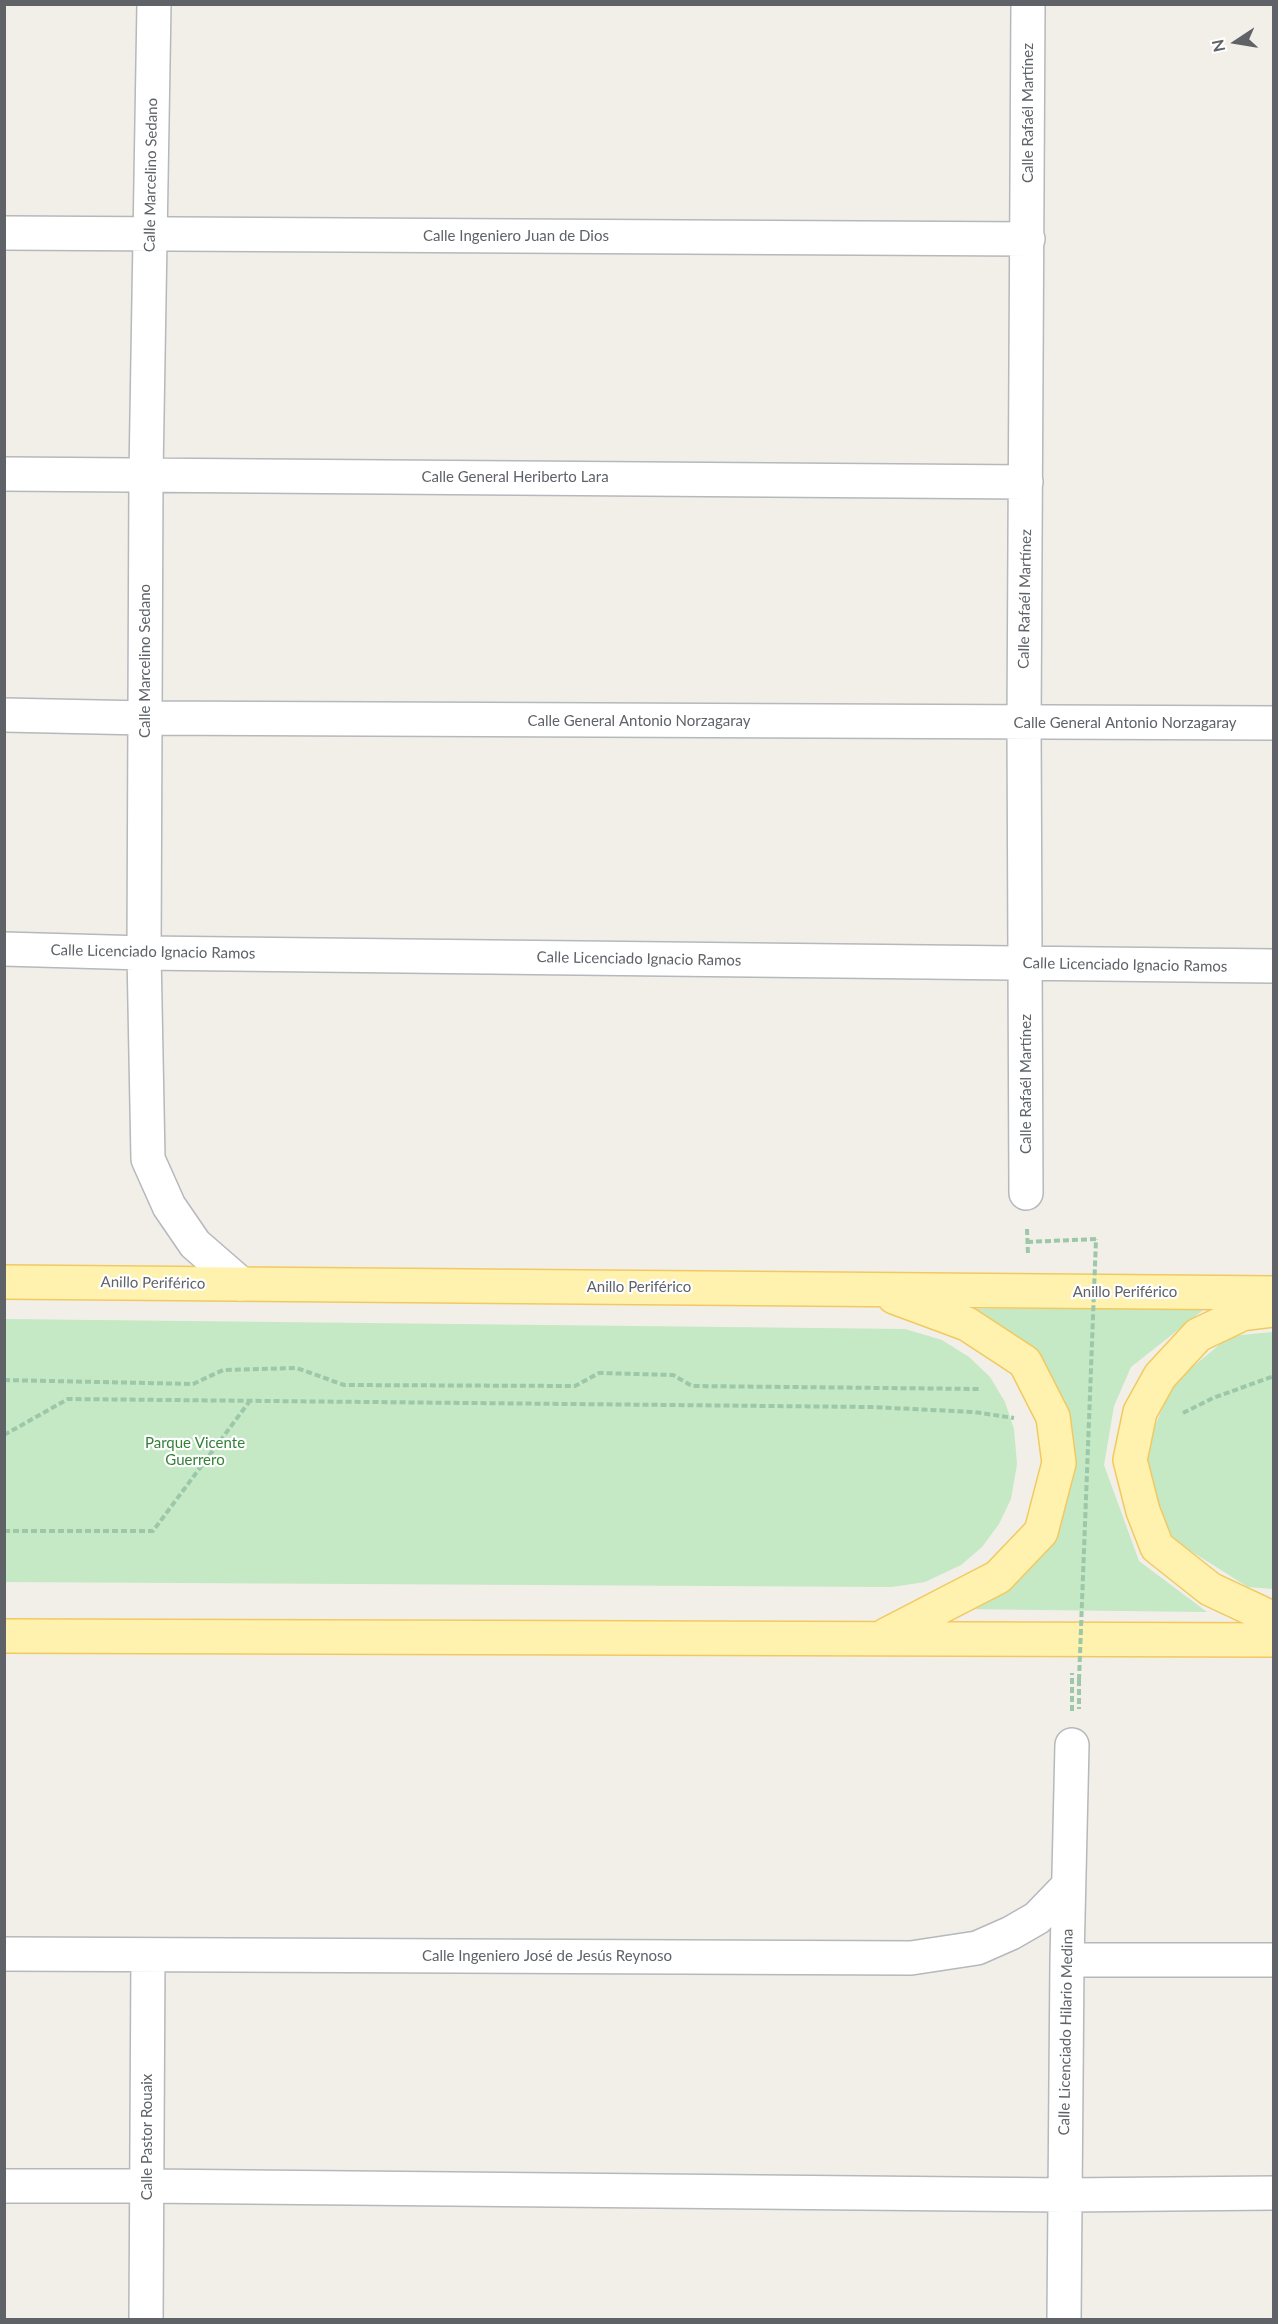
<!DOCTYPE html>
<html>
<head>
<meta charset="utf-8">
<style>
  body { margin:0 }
  #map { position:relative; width:1278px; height:2324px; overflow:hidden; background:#f1efe8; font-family:Lato,sans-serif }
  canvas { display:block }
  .frame { position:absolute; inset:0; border:6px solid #5f6368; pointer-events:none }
  .north { position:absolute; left:1206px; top:12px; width:60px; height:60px; -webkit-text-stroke:4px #fff; paint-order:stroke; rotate:258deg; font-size:16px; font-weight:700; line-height:24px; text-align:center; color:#5f6368 }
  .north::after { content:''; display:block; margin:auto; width:21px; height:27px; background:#5f6368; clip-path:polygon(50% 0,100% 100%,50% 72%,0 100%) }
</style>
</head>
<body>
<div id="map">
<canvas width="1278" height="2324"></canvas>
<div class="frame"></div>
<div class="north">N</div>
</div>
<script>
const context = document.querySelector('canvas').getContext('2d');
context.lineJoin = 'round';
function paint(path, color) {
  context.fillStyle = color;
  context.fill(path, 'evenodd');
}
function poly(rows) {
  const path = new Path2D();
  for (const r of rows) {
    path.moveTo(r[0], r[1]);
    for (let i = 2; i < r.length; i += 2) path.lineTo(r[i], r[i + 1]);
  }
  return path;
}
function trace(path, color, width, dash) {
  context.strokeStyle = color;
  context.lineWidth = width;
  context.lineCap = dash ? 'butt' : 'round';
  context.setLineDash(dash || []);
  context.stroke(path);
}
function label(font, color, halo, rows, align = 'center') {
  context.font = font + ' Lato,sans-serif';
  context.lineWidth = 4.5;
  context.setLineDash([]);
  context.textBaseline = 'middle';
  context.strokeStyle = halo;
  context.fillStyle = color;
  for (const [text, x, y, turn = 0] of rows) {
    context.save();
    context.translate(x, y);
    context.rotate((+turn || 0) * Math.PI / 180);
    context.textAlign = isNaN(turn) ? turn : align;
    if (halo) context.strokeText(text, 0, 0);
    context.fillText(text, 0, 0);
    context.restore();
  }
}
paint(poly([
  [1207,1307,1131,1367,1114,1406,1104,1465,1139,1561,1207,1612,960,1609,1048,1530,1045,1366,958,1309],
  [5,1319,905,1329,942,1340,969,1357,990,1377,1005,1402,1014,1429,1017,1464,1011,1499,999,1524,982,1547,961,1565,925,1582,892,1587,5,1582],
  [1273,1332,1273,1589,1248,1587,1167,1536,1145,1451,1172,1384,1230,1336]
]), '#c5e8c5');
const street = poly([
  [154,4,146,474,144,953,148,1159,169,1206,195,1244,241,1284],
  [4,233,1028,239],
  [4,474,1026,482],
  [4,715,145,718,1274,723],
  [4,949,144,953,1274,966],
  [1026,1193,1024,723,1028,4],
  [4,1954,911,1958,977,1948,1011,1933,1037,1918,1068,1886],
  [1067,1960,1274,1960],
  [4,2186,146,2186,1065,2195,1274,2193],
  [146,2320,148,1955],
  [1064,2320,1067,1960,1072,1745]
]);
const primary = poly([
  [4,1282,1274,1293],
  [1274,1310,1242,1314,1198,1335,1160,1376,1140,1412,1130,1460,1143,1511,1157,1547,1210,1589,1274,1619],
  [886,1635,998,1577,1041,1532,1059,1463,1053,1417,1025,1362,967,1324,894,1297],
  [4,1636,1274,1640]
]);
trace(street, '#b5b8bc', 36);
trace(primary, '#f2c960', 36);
trace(poly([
  [1027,1229,1028,1254],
  [1027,1242,1096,1239],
  [4,1380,193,1384,223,1370,297,1368,344,1385,575,1386,599,1373,673,1375,692,1386,979,1389],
  [1183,1413,1213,1398,1274,1376],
  [4,1435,68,1399,871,1407,974,1412,1014,1418],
  [4,1531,153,1531,249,1402],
  [1079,1680,1079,1709],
  [1072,1711,1072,1673]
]), '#9cc7a9', 4, [6, 3]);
trace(street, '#fff', 33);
trace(primary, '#fff2af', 33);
trace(poly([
  [1079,1680,1096,1239]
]), '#9cc7a9', 4, [6, 3]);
label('15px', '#5f6368', '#fff', [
  ["Calle Rafaél Martínez",1028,113,-90],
  ["Calle Marcelino Sedano",151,175,-89],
  ["Calle Ingeniero Juan de Dios",516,236],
  ["Calle General Heriberto Lara",515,477],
  ["Calle Rafaél Martínez",1025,599,-89],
  ["Calle Marcelino Sedano",145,661,-90],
  ["Calle General Antonio Norzagaray",639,721],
  ["Calle General Antonio Norzagaray",1125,723],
  ["Calle Licenciado Ignacio Ramos",153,952,1],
  ["Calle Licenciado Ignacio Ramos",639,959,1],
  ["Calle Licenciado Ignacio Ramos",1125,965,1],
  ["Calle Rafaél Martínez",1026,1084,-90],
  ["Anillo Periférico",153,1283,1],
  ["Anillo Periférico",639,1287],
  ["Anillo Periférico",1125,1292],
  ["Calle Ingeniero José de Jesús Reynoso",547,1956],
  ["Calle Licenciado Hilario Medina",1066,2032,-89],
  ["Calle Pastor Rouaix",147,2137,-90]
]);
label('15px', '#348238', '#fff', [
  ["Parque Vicente",195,1443],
  ["Guerrero",195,1460]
]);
</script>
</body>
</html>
